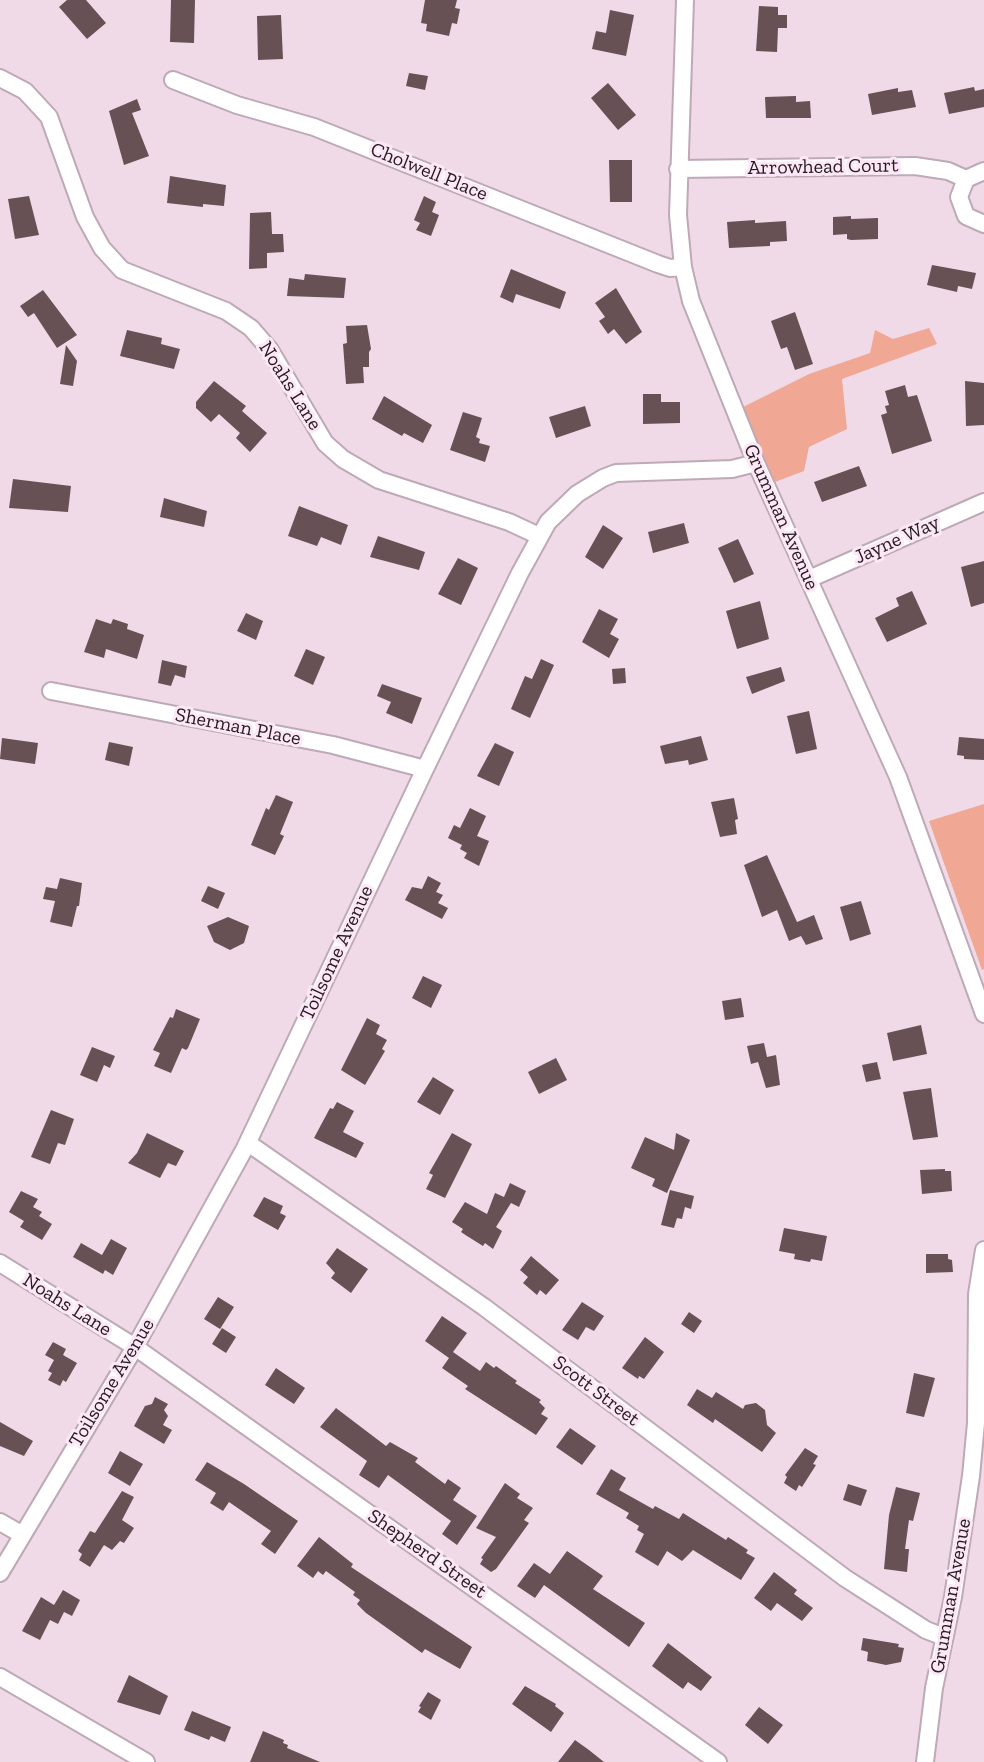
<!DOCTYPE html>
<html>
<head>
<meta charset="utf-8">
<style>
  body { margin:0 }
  canvas { display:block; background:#f0dae8 }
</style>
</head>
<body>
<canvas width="984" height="1762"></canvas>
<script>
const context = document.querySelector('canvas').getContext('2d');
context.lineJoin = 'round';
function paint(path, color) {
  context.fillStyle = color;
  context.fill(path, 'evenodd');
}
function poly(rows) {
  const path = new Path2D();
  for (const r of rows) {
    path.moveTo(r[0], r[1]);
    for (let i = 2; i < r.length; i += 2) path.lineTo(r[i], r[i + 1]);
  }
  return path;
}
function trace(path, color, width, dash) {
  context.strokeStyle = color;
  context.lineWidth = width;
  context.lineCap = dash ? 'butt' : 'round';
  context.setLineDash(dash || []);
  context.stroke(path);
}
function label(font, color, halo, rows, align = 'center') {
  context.font = font + ' "Zilla Slab",serif';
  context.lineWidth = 6;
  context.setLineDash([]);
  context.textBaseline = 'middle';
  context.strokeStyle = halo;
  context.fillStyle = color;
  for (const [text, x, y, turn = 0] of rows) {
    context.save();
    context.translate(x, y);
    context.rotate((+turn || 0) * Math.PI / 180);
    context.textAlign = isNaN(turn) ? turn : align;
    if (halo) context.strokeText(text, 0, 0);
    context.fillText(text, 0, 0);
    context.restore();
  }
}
paint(poly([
  [929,328,937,344,842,379,847,429,809,447,804,471,767,485,744,434,743,407,809,374,870,353,875,330,893,339],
  [984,804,984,969,982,970,929,821]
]), '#f0a894');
paint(poly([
  [67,0,86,0,106,23,87,39,59,7],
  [171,0,195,0,194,43,170,42],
  [425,0,457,0,455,8,460,9,457,24,452,23,449,36,426,31,427,24,421,23],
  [759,6,778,7,778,15,787,15,787,28,778,28,777,52,756,51],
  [610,10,634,15,626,56,592,49,596,31,606,33],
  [281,15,283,59,258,60,257,16],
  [409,73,428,76,425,90,406,86],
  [608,83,636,115,618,130,591,98],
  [974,87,975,91,984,89,984,107,949,114,944,93],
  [898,88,898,92,912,90,916,107,872,115,868,94],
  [796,96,796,102,810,101,811,118,766,118,765,97],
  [137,99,141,110,132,113,149,156,124,165,109,111],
  [609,160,632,160,632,202,610,202],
  [170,176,226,185,224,206,203,204,203,207,167,203],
  [29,196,39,235,15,239,8,199],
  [424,196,436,202,432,212,439,215,431,236,416,230,420,223,414,220],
  [271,212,272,234,283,234,284,252,267,253,267,268,249,269,250,213],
  [851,216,851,219,878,218,878,239,851,240,847,239,847,234,833,235,833,217],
  [755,220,755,223,786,221,787,241,770,242,770,246,729,248,727,222],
  [932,265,976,273,972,289,958,286,957,292,927,285],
  [511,269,566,292,560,309,516,294,513,303,500,297],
  [305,274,346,278,344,298,287,296,289,278,304,280],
  [616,288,642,332,626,344,614,329,608,334,599,321,605,317,595,303],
  [43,290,77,335,57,348,34,313,28,317,20,306],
  [795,312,813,364,795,370,787,347,781,349,771,321],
  [367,325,371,349,369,352,369,367,363,367,364,383,346,384,343,344,347,343,346,326],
  [127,330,162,338,161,344,180,349,174,369,120,356],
  [66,345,77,361,73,386,60,384],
  [214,381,246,406,242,411,267,433,250,452,236,438,240,433,219,414,211,422,196,408,196,402],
  [965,381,984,383,984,425,966,426],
  [905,385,908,397,917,395,932,441,892,454,881,415,887,413,885,406,889,405,885,391],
  [643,394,661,394,661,402,680,402,680,423,643,424],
  [384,396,432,425,423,443,404,433,402,436,372,419],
  [585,406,591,426,556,438,549,417],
  [463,412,482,418,476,437,480,439,479,443,490,446,485,462,450,450],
  [859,466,867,486,822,502,814,482],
  [13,479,71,486,68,512,9,508],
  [164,498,207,511,204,527,160,517],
  [299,506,348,525,341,545,321,537,317,546,288,536],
  [684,523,689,543,653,553,648,532],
  [603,525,623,538,603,569,585,557],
  [378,536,425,552,419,570,370,557],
  [738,539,754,574,734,583,718,548],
  [458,558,478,568,461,605,438,594],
  [984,561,984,603,971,607,961,567],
  [912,591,927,624,887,642,875,618,899,606,896,598],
  [760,601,769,639,737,649,726,611],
  [599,609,618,619,610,634,619,639,609,658,582,642],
  [246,613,263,621,256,640,237,631],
  [96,619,111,624,113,619,128,624,127,629,144,635,137,659,106,649,104,658,84,652],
  [306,649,325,657,313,685,294,676],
  [541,659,554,665,530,718,511,709,525,676,532,679],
  [162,660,187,666,185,678,175,675,171,686,158,683],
  [781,667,785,681,752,694,746,677],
  [625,668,626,683,613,684,612,669],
  [382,684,422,698,412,724,386,713,391,702,377,696],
  [809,711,817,749,796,754,787,716],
  [701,736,708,760,689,765,688,760,665,764,660,746],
  [959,737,984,739,984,760,964,759,964,756,957,755],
  [2,738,38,743,35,764,0,759],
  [109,742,133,747,129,766,105,760],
  [495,743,514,752,499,786,477,776],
  [276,795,293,802,280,834,284,836,275,855,251,845,266,808,269,810],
  [734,798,738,819,735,820,737,834,720,837,711,802],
  [470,808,486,816,477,836,489,841,479,866,464,858,467,853,460,849,462,845,448,838,454,825,460,828],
  [767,855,797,922,814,915,823,939,806,945,801,936,789,941,777,910,762,917,744,865],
  [428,876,441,883,436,892,443,895,438,903,448,908,442,919,405,900,412,887,422,889],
  [60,878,82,883,79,906,77,906,72,927,50,922,55,901,43,899,46,887,57,889],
  [208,886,225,893,218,909,201,901],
  [861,901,871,934,850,941,840,907],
  [228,917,249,926,244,943,230,950,214,942,207,926],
  [423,976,442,985,431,1008,412,998],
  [741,998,744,1017,725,1020,722,1001],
  [176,1009,200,1019,188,1048,186,1050,182,1048,171,1073,154,1066,160,1053,153,1050,170,1017,173,1018],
  [367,1018,380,1025,376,1034,387,1040,382,1049,385,1051,365,1085,341,1070],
  [921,1025,927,1054,893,1061,887,1033],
  [764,1043,767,1057,776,1055,780,1085,766,1088,758,1062,751,1064,747,1046],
  [92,1047,115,1056,110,1068,104,1065,97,1082,80,1075],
  [556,1058,567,1080,539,1094,528,1072],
  [877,1062,881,1079,866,1082,862,1065],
  [433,1077,454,1090,440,1115,417,1102],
  [931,1088,938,1137,913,1140,903,1092],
  [337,1102,354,1111,343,1132,364,1143,356,1158,314,1138,330,1108,333,1109],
  [51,1110,74,1119,65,1145,58,1143,50,1164,31,1157],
  [147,1133,184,1151,176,1166,168,1163,160,1178,128,1163,137,1153],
  [452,1133,472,1144,445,1198,426,1189,433,1175,429,1173],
  [676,1133,690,1140,667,1193,652,1186,655,1179,631,1168,645,1137,674,1150],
  [945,1169,945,1171,951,1171,952,1191,922,1194,920,1170],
  [510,1183,526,1191,519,1207,511,1203,496,1227,502,1231,493,1249,485,1243,483,1246,467,1236,461,1232,463,1229,452,1222,465,1202,487,1214,495,1193,504,1197],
  [670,1190,694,1196,691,1209,685,1207,682,1219,677,1218,674,1228,661,1225],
  [21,1191,38,1199,33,1207,42,1212,39,1216,52,1224,42,1240,20,1227,24,1221,9,1212],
  [264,1197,283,1206,280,1213,286,1216,278,1230,253,1216],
  [784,1228,827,1236,822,1261,811,1259,810,1262,794,1259,795,1254,779,1251],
  [111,1239,127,1248,113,1275,105,1270,103,1274,73,1257,81,1243,102,1255],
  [337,1248,368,1269,351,1293,331,1278,335,1273,326,1263],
  [926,1254,948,1254,948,1259,952,1260,953,1272,926,1273],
  [531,1256,559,1280,546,1295,540,1290,537,1295,523,1283,528,1277,520,1270],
  [218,1297,234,1307,220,1329,204,1319],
  [582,1302,604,1316,594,1331,586,1327,578,1340,562,1330],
  [689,1312,702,1321,694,1333,681,1324],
  [442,1316,467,1333,453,1352,480,1371,486,1362,494,1368,496,1366,517,1381,515,1383,541,1400,539,1402,545,1408,541,1414,548,1418,536,1435,465,1389,468,1386,442,1368,449,1358,425,1341],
  [222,1328,236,1337,226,1353,212,1344],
  [645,1337,664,1352,644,1379,639,1376,638,1379,622,1368],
  [53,1342,66,1349,63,1355,77,1363,66,1382,63,1380,60,1386,48,1380,52,1373,48,1371,54,1360,45,1355],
  [276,1368,305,1388,294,1404,265,1385],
  [914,1373,935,1378,924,1417,906,1413],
  [697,1389,712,1398,716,1392,743,1409,745,1405,756,1403,765,1410,767,1425,776,1433,762,1452,715,1419,713,1423,687,1405],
  [155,1397,168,1404,164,1410,168,1416,163,1425,172,1430,164,1444,134,1426,145,1406,152,1404],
  [336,1408,386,1446,390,1442,418,1458,415,1462,445,1484,448,1479,461,1488,453,1500,477,1516,457,1545,442,1534,451,1521,388,1475,379,1488,359,1475,367,1461,320,1427],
  [0,1422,33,1441,24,1456,0,1446],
  [570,1428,596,1446,582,1465,556,1447],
  [805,1448,818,1456,813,1464,816,1465,802,1487,799,1485,796,1491,784,1483,787,1477,785,1475],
  [120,1451,143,1464,130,1486,108,1473],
  [207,1462,244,1484,298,1521,275,1554,261,1544,271,1531,229,1502,223,1511,210,1503,216,1493,195,1480],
  [611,1469,626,1478,619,1490,653,1509,655,1506,679,1519,683,1513,726,1540,728,1537,748,1550,746,1553,755,1558,741,1580,693,1550,682,1561,667,1551,658,1566,635,1552,644,1534,637,1530,639,1526,626,1518,629,1513,596,1494],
  [505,1483,520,1494,517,1498,533,1508,524,1520,529,1523,496,1569,491,1572,480,1564,483,1559,481,1558,496,1537,476,1528],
  [848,1484,867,1490,861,1506,843,1500],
  [896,1487,920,1493,913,1521,909,1520,905,1549,909,1549,907,1572,884,1569,889,1515],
  [122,1491,134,1497,122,1520,134,1528,124,1543,120,1541,112,1550,104,1545,90,1567,79,1560,82,1554,78,1551,90,1531,95,1533],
  [319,1537,353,1564,351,1567,472,1647,460,1669,425,1649,422,1653,366,1613,357,1604,360,1600,353,1595,355,1592,326,1571,323,1575,318,1571,313,1578,297,1566],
  [567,1551,603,1576,593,1589,645,1623,629,1647,544,1585,535,1598,517,1586,534,1563,550,1574],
  [774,1572,797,1590,794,1594,813,1608,802,1621,777,1603,771,1611,754,1598],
  [63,1590,80,1600,72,1616,64,1612,58,1624,50,1620,40,1640,22,1631,41,1597,54,1605],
  [863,1638,899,1644,898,1647,904,1648,901,1662,886,1665,867,1661,868,1652,861,1650],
  [668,1643,712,1677,701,1691,688,1682,683,1689,652,1666],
  [129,1675,168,1696,160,1715,117,1702],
  [525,1686,556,1704,555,1706,564,1713,551,1732,512,1704],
  [428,1692,441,1700,431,1720,418,1712,421,1707,419,1706],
  [759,1707,783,1725,768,1744,745,1725],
  [192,1711,231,1727,225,1742,211,1736,209,1740,184,1730],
  [263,1731,284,1740,283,1743,288,1745,287,1748,320,1762,250,1762],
  [575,1740,589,1750,604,1762,558,1762]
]), '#685154');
const minor = poly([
  [685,0,678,215,683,267,691,301,756,463,898,777,984,1014],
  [0,78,25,91,49,117,85,217,102,248,122,270,226,311,251,328,270,350,325,443,343,459,379,480,509,522,539,536],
  [173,80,237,105,314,127,658,264,670,268,683,267],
  [678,169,915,166,948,171,966,179],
  [984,171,966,179,959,197,966,216,984,224],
  [809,579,984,502],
  [51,691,333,745,425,769],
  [248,1143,484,1307,845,1578,926,1630,944,1637],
  [0,1263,135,1347,718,1762],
  [0,1522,21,1534],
  [0,1573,135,1347,245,1148,425,769,520,573,548,522,577,494,603,478,616,473,732,469,756,463],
  [0,1677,146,1762],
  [925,1762,934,1688,953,1597,971,1476,976,1423,977,1294,984,1250]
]);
trace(minor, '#bea9b7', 20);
trace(minor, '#fff', 16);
label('20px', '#231c21', '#fde7f6', [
  ["Arrowhead Court",823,167,-1],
  ["Cholwell Place",429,172,22],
  ["Noahs Lane",290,386,58],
  ["Grumman Avenue",781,517,66],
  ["Jayne Way",897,540,-24],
  ["Sherman Place",238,727,11],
  ["Toilsome Avenue",337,953,-65],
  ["Noahs Lane",67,1305,32],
  ["Toilsome Avenue",112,1383,-59],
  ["Scott Street",596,1391,37],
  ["Shepherd Street",427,1554,35],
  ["Grumman Avenue",951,1596,-80]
]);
</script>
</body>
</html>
